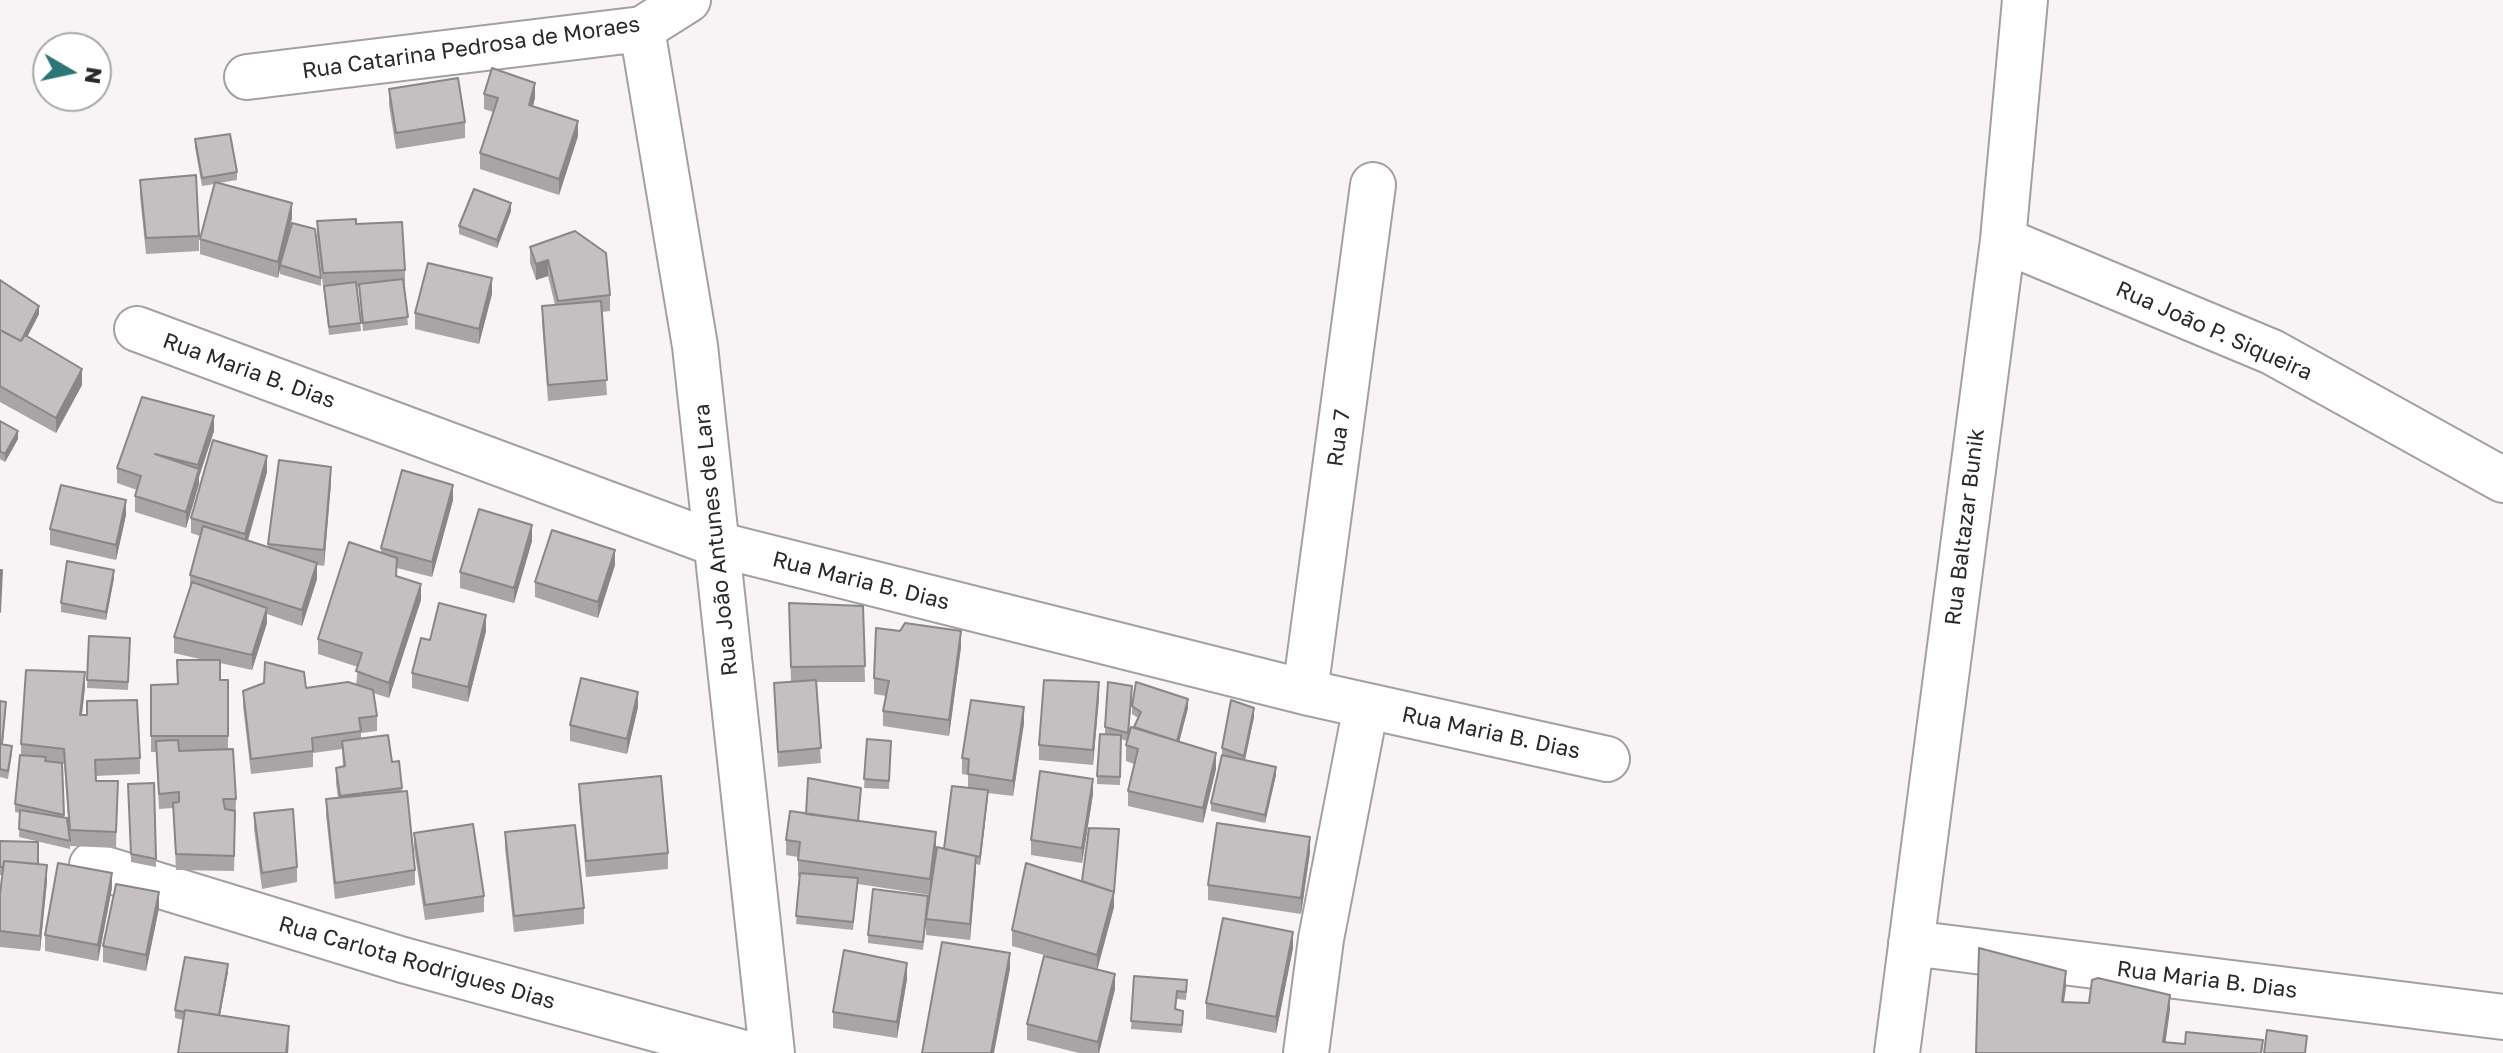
<!DOCTYPE html>
<html>
<head>
<meta charset="utf-8">
<style>
  body { margin:0 }
  #map { position:relative; width:2503px; height:1053px; overflow:hidden; background:#f8f3f4; font-family:"Golos Text",sans-serif }
  canvas { display:block }
  .north { position:absolute; left:32px; top:32px; width:80px; height:80px; box-sizing:border-box; background:#fff; border:2px solid #aaa9a9; border-radius:50%; rotate:99deg; font-size:22px; font-weight:700; line-height:32px; text-align:center; color:#2b2929 }
  .north::after { content:''; display:block; margin:auto; width:28px; height:36px; background:#2c7676; clip-path:polygon(50% 0,100% 100%,50% 72%,0 100%) }
</style>
</head>
<body>
<div id="map">
<canvas width="2503" height="1053"></canvas>
<div class="north">N</div>
</div>
<script>
const context = document.querySelector('canvas').getContext('2d');
context.lineJoin = 'round';
function poly(rows) {
  const path = new Path2D();
  for (const r of rows) {
    path.moveTo(r[0], r[1]);
    for (let i = 2; i < r.length; i += 2) path.lineTo(r[i], r[i + 1]);
  }
  return path;
}
function trace(path, color, width, dash) {
  context.strokeStyle = color;
  context.lineWidth = width;
  context.lineCap = dash ? 'butt' : 'round';
  context.setLineDash(dash || []);
  context.stroke(path);
}
function paint(path, color) {
  context.fillStyle = color;
  context.fill(path, 'evenodd');
}
function label(font, color, halo, rows, align = 'center') {
  context.font = font + ' "Golos Text",sans-serif';
  context.lineWidth = 6;
  context.setLineDash([]);
  context.textBaseline = 'middle';
  context.strokeStyle = halo;
  context.fillStyle = color;
  for (const [text, x, y, turn = 0] of rows) {
    context.save();
    context.translate(x, y);
    context.rotate((+turn || 0) * Math.PI / 180);
    context.textAlign = isNaN(turn) ? turn : align;
    if (halo) context.strokeText(text, 0, 0);
    context.fillText(text, 0, 0);
    context.restore();
  }
}
const minor = poly([
  [642,29,695,346,772,1053],
  [247,77,642,29,688,0],
  [2003,240,2272,352,2503,480],
  [137,329,716,544,1305,692,1607,759],
  [1305,692,1373,185],
  [92,865,403,960,744,1053],
  [1911,943,2503,1017],
  [1306,1053,1321,939,1366,706],
  [1897,1053,2003,240,2025,0]
]);
trace(minor, '#a4a0a0', 48);
trace(minor, '#fff', 44);
paint(poly([
  [389,89,465,122,465,138,396,149,389,105],
  [484,94,535,98,533,106,578,136,559,195,480,169,480,153,493,112,484,109],
  [195,139,237,172,237,180,219,183,292,218,285,246,321,278,321,286,280,274,280,268,278,278,200,254,200,239,215,184,202,186,195,148],
  [140,180,199,236,199,251,146,254,140,196],
  [511,211,497,248,459,234,459,226],
  [317,221,356,224,405,270,405,285,404,285,408,325,363,331,359,287,357,287,361,331,329,335,317,237],
  [530,247,610,295,610,311,602,312,607,395,548,401,542,322,542,306,555,305,548,276,536,280,530,263],
  [0,280,39,314,27,337,82,385,56,433,0,402],
  [492,294,479,344,415,329,415,313],
  [0,421,18,439,5,462,0,459],
  [214,431,199,477,199,484,186,528,135,512,135,496,137,490,117,483,117,468],
  [267,472,248,541,268,547,268,544,331,483,324,566,317,565,317,579,302,626,267,614,267,623,252,670,220,663,220,680,228,680,228,749,236,799,234,871,176,870,173,808,159,809,156,752,151,752,151,685,178,684,204,660,174,653,174,637,190,589,190,575,200,536,191,533,191,518],
  [453,500,432,577,397,568,397,576,421,600,389,698,373,693,377,716,377,731,361,733,361,739,392,762,399,761,402,791,415,870,415,885,335,899,326,815,326,799,338,798,336,783,336,768,343,767,342,749,313,753,313,767,251,774,243,706,243,691,356,685,358,667,318,654,318,639,381,552,381,548],
  [126,515,116,560,50,545,50,529],
  [532,541,514,603,460,588,460,572],
  [615,565,598,618,535,597,535,582],
  [114,578,106,620,61,612,61,603],
  [863,606,865,682,816,682,821,763,778,767,774,683,791,682,789,619],
  [486,631,468,702,412,688,412,673,430,640],
  [89,636,130,638,128,690,87,688],
  [961,647,949,736,883,726,883,711,886,696,874,694,874,678],
  [85,687,82,715,140,758,140,774,95,776,96,781,118,781,116,848,70,846,64,764,62,764,64,818,70,841,70,849,19,837,20,813,15,812,15,804,21,755,21,744],
  [1132,694,1128,740,1138,718,1132,714,1132,706,1188,708,1179,742,1216,769,1203,823,1128,806,1128,791,1134,764,1126,761,1126,745,1127,741,1121,739,1120,785,1097,784,1097,776,1105,734,1105,727],
  [1099,698,1093,765,1039,760,1039,745],
  [0,701,6,710,3,744,12,754,8,779,0,777],
  [638,707,627,754,570,741,570,725],
  [1254,717,1245,760,1276,775,1265,823,1211,811,1211,803,1222,755,1222,748],
  [1024,723,1013,796,988,793,980,865,976,864,970,940,926,935,926,923,923,950,868,943,868,935,928,903,930,895,858,884,853,930,796,924,800,876,798,876,798,857,786,855,786,840,859,821,936,848,944,849,968,788,968,775,962,774,962,758],
  [867,739,891,741,889,789,864,788],
  [154,783,156,867,131,862,128,784],
  [579,784,668,853,668,869,586,877,579,799],
  [1093,794,1082,863,1031,855,1031,840],
  [254,813,297,867,297,882,262,889,254,829],
  [505,832,584,908,584,924,514,932,505,848],
  [414,833,484,896,484,912,425,920,414,848],
  [1119,838,1114,892,1114,907,1097,969,1115,989,1099,1053,1079,1053,1027,1040,1027,1024,1058,959,1012,946,1012,930,1082,881],
  [0,841,38,864,47,881,40,951,0,947,0,894,2,875,0,875],
  [1310,852,1301,914,1208,900,1208,885],
  [112,888,98,961,45,951,45,935],
  [159,908,146,971,103,962,103,946],
  [1293,948,1276,1033,1206,1019,1206,1003],
  [228,972,220,1015,289,1041,288,1053,178,1053,183,1020,175,1018,175,1010],
  [1134,976,1187,988,1186,1000,1177,999,1176,1010,1183,1019,1182,1033,1131,1029],
  [907,979,897,1038,833,1028,833,1012]
]), '#a9a4a5');
paint(poly([
  [535,83,535,98,529,120,529,105],
  [578,121,578,136,559,195,559,179],
  [292,203,292,218,278,278,278,262],
  [511,203,511,211,497,248,497,240],
  [548,260,548,276,536,280,536,264],
  [492,278,492,294,479,344,479,329],
  [39,306,39,314,19,353,19,345],
  [82,369,82,385,56,433,56,418],
  [214,416,214,431,199,477,199,484,186,528,186,512,198,472,198,465],
  [18,431,18,439,5,462,5,454],
  [267,456,267,472,245,549,245,534],
  [331,467,331,483,324,566,324,550],
  [453,485,453,500,432,577,432,562],
  [126,500,126,515,116,560,116,545],
  [532,525,532,541,514,603,514,588],
  [615,550,615,565,598,618,598,602],
  [317,563,317,579,302,626,302,610],
  [114,570,114,578,106,620,106,612],
  [421,584,421,600,389,698,389,683],
  [267,608,267,623,252,670,252,655],
  [486,615,486,631,468,702,468,687],
  [961,631,961,647,949,736,949,720],
  [85,672,85,687,80,730,80,715],
  [1099,682,1099,698,1093,765,1093,750],
  [638,692,638,707,627,754,627,739],
  [1188,699,1188,708,1176,754,1176,746],
  [1024,707,1024,723,1013,796,1013,781],
  [1254,708,1254,717,1244,764,1244,756],
  [1216,753,1216,769,1203,823,1203,808],
  [1276,767,1276,775,1265,823,1265,815],
  [1093,779,1093,794,1082,863,1082,848],
  [988,790,988,798,980,865,980,857],
  [1119,829,1114,893,1114,907,1097,971,1097,955],
  [936,832,936,848,930,895,930,879],
  [1310,837,1310,852,1301,914,1301,898],
  [976,856,976,871,970,940,970,924],
  [47,865,47,881,40,951,40,936],
  [112,873,112,888,98,961,98,945],
  [159,892,159,908,146,971,146,955],
  [1293,932,1293,948,1276,1033,1276,1017],
  [1010,953,1010,969,994,1053,991,1053],
  [907,963,907,979,897,1038,897,1022],
  [228,964,228,972,218,1026,218,1018],
  [2066,971,2066,987,2062,1018,2062,1002],
  [1115,974,1115,989,1099,1053,1098,1053,1098,1042],
  [2170,995,2170,1010,2164,1053,2163,1042],
  [289,1026,288,1053,286,1053]
]), '#898686');
const building = poly([
  [492,68,535,83,529,105,578,121,559,179,480,153,498,98,484,94,492,68],
  [458,78,465,122,396,133,389,89,458,78],
  [230,134,237,172,202,178,195,139,230,134],
  [196,175,199,236,146,238,140,180,196,175],
  [215,182,292,203,278,262,200,239,215,182],
  [474,189,511,203,497,240,459,226,474,189],
  [356,219,356,224,402,222,405,270,323,273,317,221,356,219],
  [292,223,315,229,321,278,280,265,292,223],
  [575,231,606,253,610,295,558,301,548,260,536,264,530,247,575,231],
  [428,263,492,278,479,329,415,313,428,263],
  [403,279,408,317,363,323,359,284,403,279],
  [0,280,39,306,21,341,0,330,0,280],
  [356,282,361,323,329,327,324,286,356,282],
  [601,301,607,380,548,385,542,306,601,301],
  [0,330,21,341,25,335,82,369,56,418,0,386,0,330],
  [142,397,214,416,198,465,155,454,199,469,186,512,135,496,141,476,117,468,142,397],
  [0,421,18,431,5,454,0,451,0,421],
  [213,440,267,456,245,534,191,518,213,440],
  [279,460,331,467,324,550,268,544,279,460],
  [402,470,453,485,432,562,381,548,402,470],
  [61,485,126,500,116,545,50,529,61,485],
  [479,509,532,525,514,588,460,572,479,509],
  [203,526,317,563,302,610,190,575,203,526],
  [552,530,615,550,598,602,535,582,552,530],
  [349,542,397,558,396,576,421,584,389,683,356,671,362,653,318,639,349,542],
  [67,561,114,570,106,612,61,603,67,561],
  [0,570,2,570,0,612,0,570],
  [192,582,267,608,252,655,174,637,192,582],
  [439,603,486,615,468,687,412,673,421,638,430,640,439,603],
  [789,603,863,606,865,666,791,667,789,603],
  [905,623,961,631,949,720,883,711,889,681,874,678,876,628,900,631,905,623],
  [89,636,130,638,128,682,87,680,89,636],
  [177,660,220,660,220,680,228,680,228,736,151,736,151,685,178,684,177,660],
  [265,662,304,672,306,688,348,682,373,690,377,716,359,718,361,731,312,738,313,751,251,759,243,691,264,683,265,662],
  [26,670,85,672,80,715,87,715,87,701,137,700,140,758,95,760,96,781,118,781,116,832,70,830,64,749,21,744,26,670],
  [581,678,638,692,627,739,570,725,581,678],
  [816,680,821,748,778,752,774,683,816,680],
  [1044,680,1099,682,1093,750,1039,745,1044,680],
  [1108,682,1132,686,1128,733,1105,727,1108,682],
  [1136,682,1188,699,1177,741,1134,727,1141,712,1132,706,1136,682],
  [971,700,1024,707,1013,781,968,774,969,759,962,758,971,700],
  [1231,700,1254,708,1244,756,1222,748,1231,700],
  [0,701,6,702,2,743,0,743,0,701],
  [1131,727,1216,753,1203,808,1128,791,1138,749,1126,745,1131,727],
  [1100,734,1121,735,1120,777,1097,776,1100,734],
  [388,735,392,762,399,761,402,788,340,796,336,768,345,766,342,741,388,735],
  [867,739,891,741,889,781,864,779,867,739],
  [178,740,179,751,233,749,236,799,223,799,225,809,235,811,234,856,176,854,173,803,179,802,179,792,159,794,156,741,178,740],
  [0,744,12,746,8,771,0,769,0,744],
  [20,755,46,757,45,761,62,763,64,815,15,804,20,755],
  [1222,755,1276,767,1265,815,1211,803,1222,755],
  [1040,771,1093,779,1082,848,1031,840,1040,771],
  [661,776,668,853,586,861,579,784,661,776],
  [808,778,861,788,858,821,806,814,808,778],
  [154,783,156,859,131,854,128,784,154,783],
  [952,786,988,790,980,857,944,849,952,786],
  [407,791,415,870,335,883,326,799,407,791],
  [293,809,297,867,262,873,254,813,293,809],
  [20,810,67,818,70,841,19,829,20,810],
  [790,811,936,832,930,879,798,860,800,842,786,840,790,811],
  [1217,823,1310,837,1301,898,1208,885,1217,823],
  [473,824,484,896,425,905,414,833,473,824],
  [575,825,584,908,514,916,505,832,575,825],
  [1089,828,1119,829,1114,892,1082,881,1089,828],
  [0,841,38,842,38,864,4,861,3,867,0,867,0,841],
  [937,847,976,856,970,924,926,919,937,847],
  [4,861,47,865,40,936,0,931,0,894,4,861],
  [58,863,112,873,98,945,45,935,58,863],
  [1026,863,1114,892,1097,955,1012,930,1026,863],
  [800,873,858,878,853,922,796,916,800,873],
  [116,884,159,892,146,955,103,946,116,884],
  [873,889,928,896,923,942,868,935,873,889],
  [1223,918,1293,932,1276,1017,1206,1003,1223,918],
  [942,942,1010,953,991,1053,922,1053,942,942],
  [1979,948,2066,971,2062,1002,2089,1003,2092,980,2098,978,2170,995,2163,1042,2185,1044,2186,1032,2263,1040,2261,1053,1976,1053,1979,948],
  [844,950,907,963,897,1022,833,1012,844,950],
  [1044,956,1115,974,1098,1042,1027,1024,1044,956],
  [185,957,228,964,219,1015,185,1010,184,1012,175,1010,185,957],
  [1134,976,1187,980,1186,992,1177,991,1175,1009,1183,1011,1182,1025,1131,1021,1134,976],
  [185,1010,289,1026,286,1053,178,1053,185,1010],
  [2267,1030,2307,1036,2305,1053,2264,1053,2267,1030]
]);
paint(building, '#c4bfc0');
trace(building, '#898686', 2);
label('22px', '#2b2929', '#fff', [
  ["Rua Catarina Pedrosa de Moraes",471,48,-8],
  ["Rua João P. Siqueira",2214,331,24],
  ["Rua Maria B. Dias",249,371,20],
  ["Rua 7",1339,438,-82],
  ["Rua Baltazar Bunik",1965,527,-83],
  ["Rua João Antunes de Lara",716,540,-96],
  ["Rua Maria B. Dias",861,581,14],
  ["Rua Maria B. Dias",1491,733,12],
  ["Rua Carlota Rodrigues Dias",417,963,16],
  ["Rua Maria B. Dias",2207,980,7]
]);
</script>
</body>
</html>
